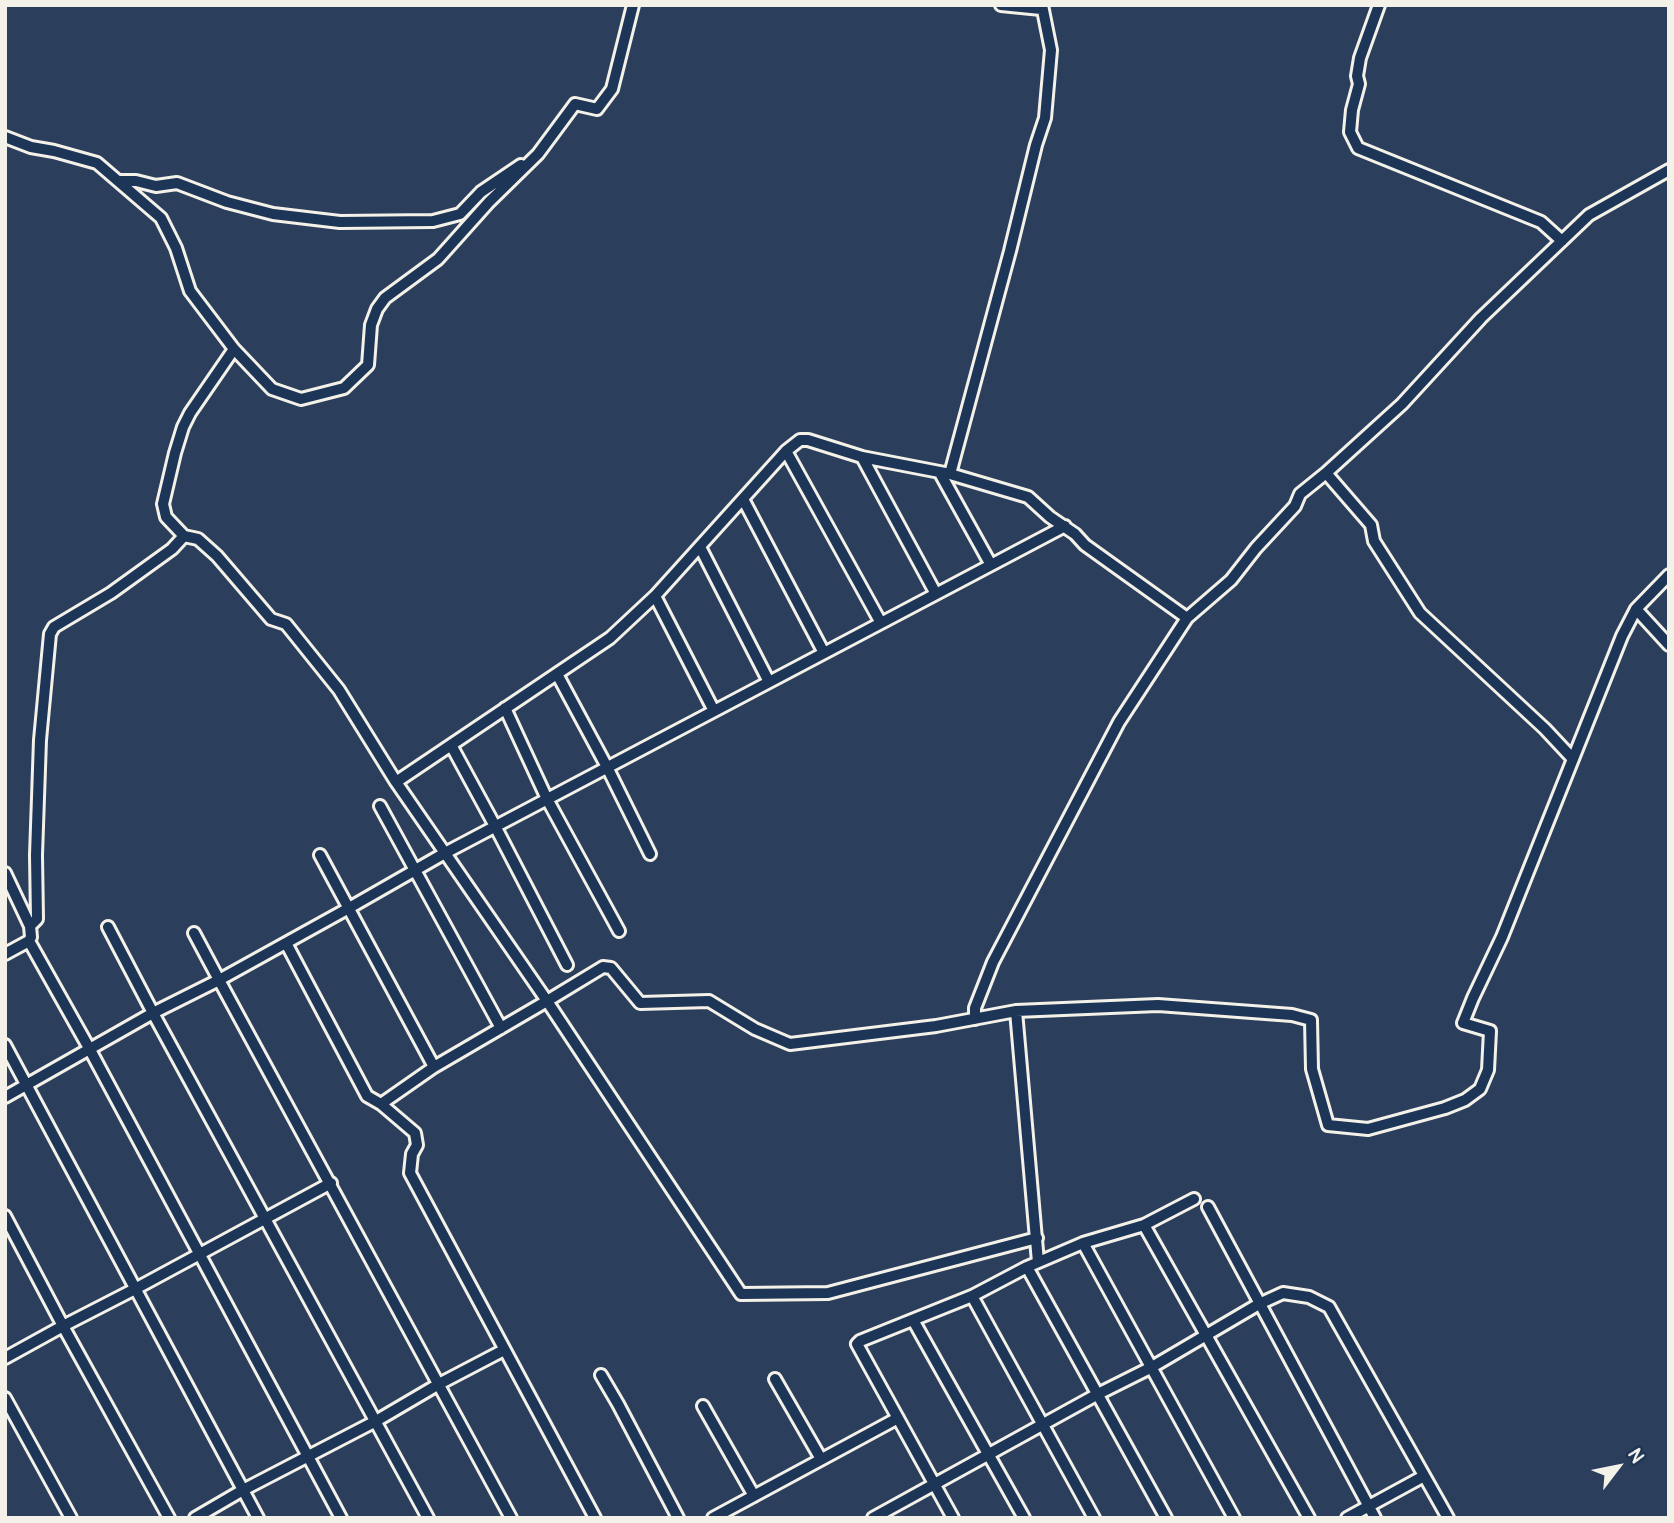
<!DOCTYPE html>
<html>
<head>
<meta charset="utf-8">
<style>
  body { margin:0 }
  #map { position:relative; width:1674px; height:1523px; overflow:hidden; background:#2b3e5c; font-family:Pangolin,sans-serif }
  canvas { display:block }
  .frame { position:absolute; inset:0; border:7px solid #f4f1e8; pointer-events:none }
  .north { position:absolute; left:1583px; top:1432px; width:70px; height:70px; -webkit-text-stroke:5px #1d3557; paint-order:stroke; rotate:58deg; font-size:19px; font-weight:700; line-height:28px; text-align:center; color:#f4f1e8 }
  .north::after { content:''; display:block; margin:auto; width:24px; height:32px; background:#f4f1e8; clip-path:polygon(50% 0,100% 100%,50% 72%,0 100%) }
</style>
</head>
<body>
<div id="map">
<canvas width="1674" height="1523"></canvas>
<div class="frame"></div>
<div class="north">N</div>
</div>
<script>
const context = document.querySelector('canvas').getContext('2d');
context.lineJoin = 'round';
function poly(rows) {
  const path = new Path2D();
  for (const r of rows) {
    path.moveTo(r[0], r[1]);
    for (let i = 2; i < r.length; i += 2) path.lineTo(r[i], r[i + 1]);
  }
  return path;
}
function trace(path, color, width, dash) {
  context.strokeStyle = color;
  context.lineWidth = width;
  context.lineCap = dash ? 'butt' : 'round';
  context.setLineDash(dash || []);
  context.stroke(path);
}
const minor = poly([
  [1001,5,1041,9],
  [1379,5,1360,58,1357,76,1359,84,1352,110,1350,132,1358,148,1541,222,1562,241],
  [5,137,31,147,54,151,97,163,161,218,176,248,190,291,234,349,190,413,183,427,175,453,163,504,166,517,184,536],
  [118,181,136,181,156,186,177,183,227,202,273,214,340,222,433,221,460,214,481,192,521,165],
  [234,349,272,389,301,399,344,388,368,365,371,325,377,309,385,298,438,259,489,202,538,154,575,104,597,109,612,89,633,5],
  [786,451,881,623],
  [862,457,936,594],
  [940,473,991,565],
  [1326,473,1371,525,1374,541,1420,613,1545,729,1573,759],
  [950,474,1010,251,1036,145,1045,118,1051,50,1042,5],
  [743,499,824,653],
  [184,536,198,539,217,556,271,619,286,624,339,690,396,782,547,1001,741,1294,828,1293,1037,1238],
  [700,547,769,682],
  [655,596,714,711],
  [1636,609,1669,645],
  [557,674,607,767,650,854],
  [505,708,547,799,619,931],
  [451,745,495,826,567,965],
  [396,782,610,638,655,596,786,451,800,440,808,440,862,457,950,474,1028,497,1050,517,1075,534,1085,545,1187,618],
  [380,806,501,1028],
  [320,855,434,1067],
  [5,873,30,926,31,937,29,941,89,1048,341,1518],
  [30,926,37,919,36,855,40,740,50,634,54,627,111,593,172,549,184,536],
  [108,927,153,1013,428,1518],
  [194,933,219,980,511,1518],
  [286,943,367,1096,381,1104,415,1133,417,1145,412,1154,410,1173,595,1518],
  [5,954,29,941],
  [1016,1011,1038,1262],
  [975,1019,975,1008,993,962,1119,722,1187,618,1231,580,1256,548,1295,506,1300,494,1326,473,1402,404,1481,318,1589,215,1669,170],
  [5,1045,258,1518],
  [5,1097,153,1013,219,980,349,908,445,853,1065,526],
  [381,1104,434,1067,547,1001,603,967,611,968,640,1003,709,1001,755,1029,790,1044,936,1026,1016,1011,1158,1005,1292,1015,1311,1020,1312,1069,1328,1125,1368,1129,1445,1108,1465,1100,1480,1089,1488,1070,1490,1031,1463,1023,1473,998,1502,937,1622,636,1636,609,1669,575],
  [1208,1207,1375,1518],
  [5,1216,63,1326,169,1518],
  [1144,1225,1309,1518],
  [1083,1243,1234,1518],
  [1027,1267,1166,1518],
  [972,1296,1094,1518],
  [913,1320,1024,1518],
  [5,1358,63,1326,135,1289,331,1183],
  [601,1375,618,1404,678,1518],
  [775,1379,821,1459],
  [5,1398,71,1518],
  [703,1406,754,1496],
  [195,1518,243,1490,376,1421,439,1384,504,1350],
  [713,1518,898,1418],
  [873,1518,1098,1394,1152,1367,1259,1304,1283,1293,1309,1297,1329,1307,1448,1518],
  [953,1518,857,1344,860,1341,972,1296,1027,1267,1083,1243,1144,1225,1194,1199],
  [1347,1518,1424,1476]
]);
trace(minor, '#f4f1e8', 16);
trace(minor, '#1d3557', 10);
</script>
</body>
</html>
